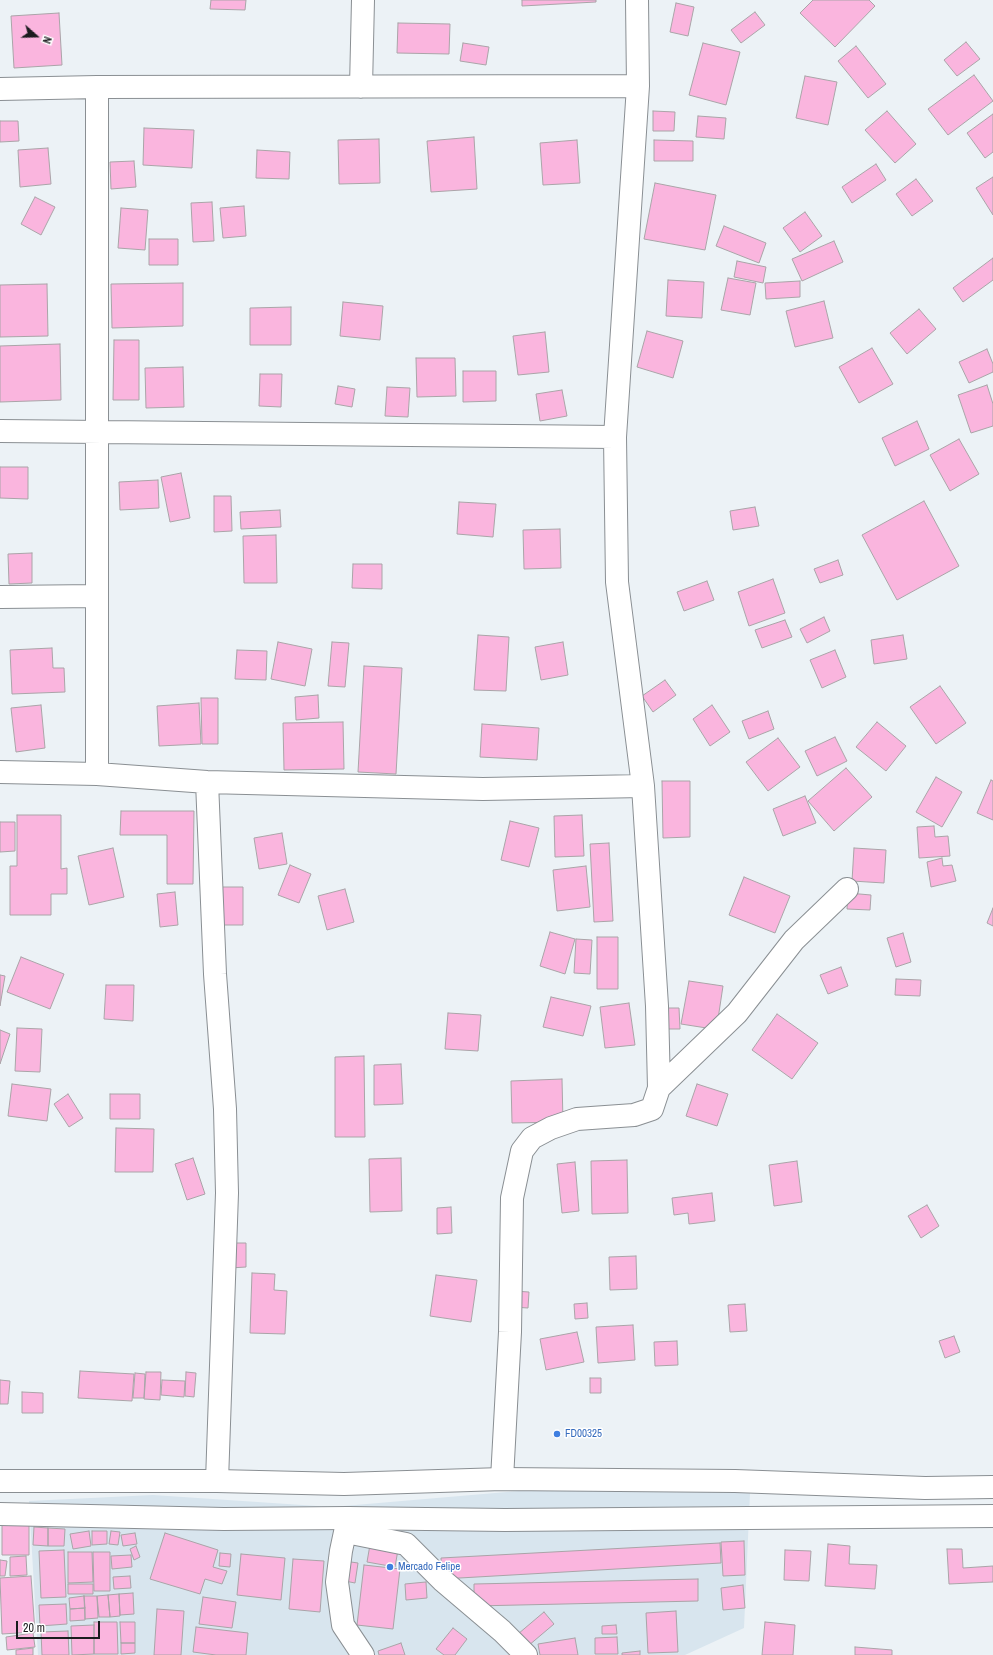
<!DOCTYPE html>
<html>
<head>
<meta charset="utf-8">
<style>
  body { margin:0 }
  #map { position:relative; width:993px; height:1655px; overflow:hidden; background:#ecf2f6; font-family:"Archivo Narrow",sans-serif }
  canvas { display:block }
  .north { position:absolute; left:16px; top:16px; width:40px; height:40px; -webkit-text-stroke:3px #fff; paint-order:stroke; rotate:110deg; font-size:11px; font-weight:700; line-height:16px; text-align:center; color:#1a1c1e }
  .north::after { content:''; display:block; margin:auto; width:14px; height:18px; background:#1a1c1e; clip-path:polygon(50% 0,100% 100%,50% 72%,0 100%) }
  .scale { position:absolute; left:16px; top:1621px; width:84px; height:18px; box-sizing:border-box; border:2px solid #1a1c1e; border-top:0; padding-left:5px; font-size:12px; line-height:14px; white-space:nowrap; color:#1a1c1e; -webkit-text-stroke:3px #fff; paint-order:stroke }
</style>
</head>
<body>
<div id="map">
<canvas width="993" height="1655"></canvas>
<div class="north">N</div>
<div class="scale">20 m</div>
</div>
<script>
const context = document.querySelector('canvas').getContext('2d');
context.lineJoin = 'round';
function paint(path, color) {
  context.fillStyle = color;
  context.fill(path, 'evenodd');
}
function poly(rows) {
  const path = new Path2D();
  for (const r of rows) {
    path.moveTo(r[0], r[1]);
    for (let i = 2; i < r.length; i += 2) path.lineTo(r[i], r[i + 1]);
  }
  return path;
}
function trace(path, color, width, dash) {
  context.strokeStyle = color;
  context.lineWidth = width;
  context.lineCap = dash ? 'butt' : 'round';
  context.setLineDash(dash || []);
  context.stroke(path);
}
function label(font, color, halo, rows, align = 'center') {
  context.font = font + ' "Archivo Narrow",sans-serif';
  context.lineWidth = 3;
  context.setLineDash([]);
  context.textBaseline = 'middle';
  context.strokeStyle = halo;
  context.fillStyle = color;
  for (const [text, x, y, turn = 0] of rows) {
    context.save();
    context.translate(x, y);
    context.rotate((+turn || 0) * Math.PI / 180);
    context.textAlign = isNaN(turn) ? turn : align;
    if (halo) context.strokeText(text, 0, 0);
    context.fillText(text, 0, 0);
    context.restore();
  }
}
paint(poly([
  [751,1471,744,1628,685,1655,38,1655,29,1501,153,1495,332,1507]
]), '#d8e5ee');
const building = poly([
  [211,0,246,0,245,10,210,9,211,0],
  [522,0,596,0,596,2,522,6,522,0],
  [813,0,869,0,875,6,835,47,800,13,813,0],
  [676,3,694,7,688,36,670,32,676,3],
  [755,12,765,25,741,43,731,30,755,12],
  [59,13,62,65,14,68,11,16,59,13],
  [398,23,450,24,449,54,397,53,398,23],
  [966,42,980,59,957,76,944,60,966,42],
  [463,43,489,47,486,65,460,61,463,43],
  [703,43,740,52,726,105,689,95,703,43],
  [856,46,886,84,868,98,838,61,856,46],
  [974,75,993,101,948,135,928,109,974,75],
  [805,76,837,82,828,125,796,118,805,76],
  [653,111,675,112,674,131,653,131,653,111],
  [887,111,916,144,895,163,865,130,887,111],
  [993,114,993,152,985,158,967,133,993,114],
  [698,116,726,118,724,139,696,137,698,116],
  [0,121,18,121,19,141,0,142,0,121],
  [144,128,194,130,192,168,143,165,144,128],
  [474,137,477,189,431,192,427,141,474,137],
  [379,139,380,183,339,184,338,140,379,139],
  [577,140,580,183,543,185,540,143,577,140],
  [654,140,693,141,693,161,654,161,654,140],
  [48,148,51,184,20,187,18,150,48,148],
  [257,150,290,152,289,179,256,178,257,150],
  [134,161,136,187,111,189,110,162,134,161],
  [876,164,886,180,852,203,842,187,876,164],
  [993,177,993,215,976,188,993,177],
  [916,179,933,201,912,216,896,194,916,179],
  [655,183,716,195,705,250,644,239,655,183],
  [35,197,55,207,41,235,21,224,35,197],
  [212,202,214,241,193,242,191,203,212,202],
  [244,206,246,236,223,238,220,208,244,206],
  [121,208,148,210,145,250,118,248,121,208],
  [805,212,822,236,800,252,783,228,805,212],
  [724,226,766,243,759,263,716,246,724,226],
  [149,239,178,239,178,265,149,265,149,239],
  [834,241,843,262,802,281,792,259,834,241],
  [993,258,993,280,963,302,953,288,993,258],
  [737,261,766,267,763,283,734,277,737,261],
  [728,278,756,283,750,315,721,310,728,278],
  [668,280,704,282,702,318,666,316,668,280],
  [800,281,800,297,766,299,765,283,800,281],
  [183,283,183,326,112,328,111,284,183,283],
  [47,284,48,336,0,337,0,285,47,284],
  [824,301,833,338,795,347,786,311,824,301],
  [343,302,383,306,380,340,340,336,343,302],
  [291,307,291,345,250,345,250,308,291,307],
  [919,309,936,329,907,354,890,333,919,309],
  [647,331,683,341,673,378,637,367,647,331],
  [545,332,549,372,518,375,513,336,545,332],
  [114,340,139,340,139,400,113,400,114,340],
  [60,344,61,400,0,402,0,346,60,344],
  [872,348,893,384,859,403,839,367,872,348],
  [987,349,993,364,993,372,969,383,959,362,987,349],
  [416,358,455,358,456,396,417,397,416,358],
  [183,367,184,407,146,408,145,368,183,367],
  [463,371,496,371,496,401,463,402,463,371],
  [260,374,282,374,281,407,259,406,260,374],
  [987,385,993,404,993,426,971,433,958,395,987,385],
  [338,386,355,389,352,407,335,404,338,386],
  [387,387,410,388,408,417,385,416,387,387],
  [562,390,567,416,540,421,536,394,562,390],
  [917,421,929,449,895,466,882,438,917,421],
  [959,439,979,474,950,491,930,455,959,439],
  [0,467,28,467,28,499,0,498,0,467],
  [181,473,190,518,170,522,161,477,181,473],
  [158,480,159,508,120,510,119,482,158,480],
  [214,496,231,496,232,531,214,532,214,496],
  [924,501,959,566,897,600,862,535,924,501],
  [459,502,496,504,493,537,457,534,459,502],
  [755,507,759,526,733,530,730,511,755,507],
  [280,510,281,527,241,529,240,512,280,510],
  [560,529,561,568,524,569,523,530,560,529],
  [276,535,277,583,244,583,243,536,276,535],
  [32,553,32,583,9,584,8,554,32,553],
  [838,560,843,575,820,583,814,569,838,560],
  [353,564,382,564,382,589,352,588,353,564],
  [773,579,785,613,749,626,738,592,773,579],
  [707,581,714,600,684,611,677,592,707,581],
  [824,617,830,631,807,643,800,629,824,617],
  [785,620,792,637,762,648,755,630,785,620],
  [478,635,509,637,506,691,474,690,478,635],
  [903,635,907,659,874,664,871,640,903,635],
  [278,642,312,649,305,686,271,679,278,642],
  [332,642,349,643,345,687,328,686,332,642],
  [563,642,568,675,541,680,535,647,563,642],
  [52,648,53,668,64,668,65,692,12,694,10,650,52,648],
  [237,650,267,651,266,680,235,679,237,650],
  [835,650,846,677,822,688,810,660,835,650],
  [364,666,402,668,396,774,358,772,364,666],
  [665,680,676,695,653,712,642,696,665,680],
  [940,686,966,723,936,744,910,707,940,686],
  [318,695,319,718,296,720,295,697,318,695],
  [201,698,218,698,218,744,202,744,201,698],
  [199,703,201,744,159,746,157,706,199,703],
  [41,705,45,748,16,752,11,708,41,705],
  [712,705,730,732,710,746,693,719,712,705],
  [768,711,774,729,749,739,742,721,768,711],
  [343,722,344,769,284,770,283,723,343,722],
  [877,722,906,746,886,771,856,747,877,722],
  [482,724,539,728,537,760,480,757,482,724],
  [835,737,847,761,817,776,805,751,835,737],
  [778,738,800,767,768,791,746,762,778,738],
  [846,768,872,797,834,831,808,801,846,768],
  [936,777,962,792,942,827,916,812,936,777],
  [991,780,993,781,993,820,977,813,991,780],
  [662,781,690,781,690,837,663,838,662,781],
  [805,796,816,823,783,836,773,809,805,796],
  [121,811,194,811,193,884,167,884,167,835,120,835,121,811],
  [17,815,61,815,61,869,67,868,67,894,51,894,51,915,10,915,10,866,17,866,17,815],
  [582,815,584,856,555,857,554,816,582,815],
  [510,821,539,828,529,867,501,860,510,821],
  [0,822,15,822,15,851,0,852,0,822],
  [934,826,935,837,948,836,950,856,919,858,917,827,934,826],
  [282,833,287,864,259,869,254,838,282,833],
  [609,843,613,921,594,922,590,844,609,843],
  [113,848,124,897,89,905,78,856,113,848],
  [854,848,886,850,884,883,852,881,854,848],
  [942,858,943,866,952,865,956,881,931,887,927,862,942,858],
  [290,865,311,874,299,903,278,895,290,865],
  [586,866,590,907,557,911,553,870,586,866],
  [744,877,790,896,775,933,729,915,744,877],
  [214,887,243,887,243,925,214,925,214,887],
  [345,889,354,922,327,930,318,896,345,889],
  [175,892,178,925,160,927,157,894,175,892],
  [848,893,871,895,870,910,847,909,848,893],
  [993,908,993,926,987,923,993,908],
  [550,932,575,939,565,974,540,966,550,932],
  [903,933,911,962,896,967,887,938,903,933],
  [597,937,618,937,618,989,597,989,597,937],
  [576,939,592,940,590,974,574,973,576,939],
  [21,957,64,974,50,1009,7,992,21,957],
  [841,967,848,986,828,994,820,975,841,967],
  [0,975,5,976,0,1006,0,975],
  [896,979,921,980,920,996,895,995,896,979],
  [689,981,723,986,718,1019,714,1019,713,1029,681,1024,689,981],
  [106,985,134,985,133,1021,104,1019,106,985],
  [551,997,591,1006,583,1036,543,1027,551,997],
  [629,1003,635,1045,605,1048,600,1007,629,1003],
  [665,1008,679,1008,680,1029,666,1029,665,1008],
  [448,1013,481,1015,478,1051,445,1049,448,1013],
  [777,1014,818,1043,792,1079,752,1050,777,1014],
  [17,1028,42,1029,40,1072,15,1071,17,1028],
  [0,1030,10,1034,0,1064,0,1030],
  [364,1056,365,1137,335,1137,335,1057,364,1056],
  [401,1064,403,1104,374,1105,374,1065,401,1064],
  [562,1079,563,1122,512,1123,511,1081,562,1079],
  [12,1084,51,1089,47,1121,8,1116,12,1084],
  [697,1084,728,1094,717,1126,686,1116,697,1084],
  [68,1094,83,1118,69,1127,54,1104,68,1094],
  [110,1094,140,1094,140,1119,110,1119,110,1094],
  [116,1128,154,1129,153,1172,115,1172,116,1128],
  [193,1158,205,1194,187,1200,175,1164,193,1158],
  [401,1158,402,1211,370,1212,369,1159,401,1158],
  [627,1160,628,1213,592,1214,591,1161,627,1160],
  [797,1161,802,1202,774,1206,769,1165,797,1161],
  [575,1162,579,1211,562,1213,557,1164,575,1162],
  [712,1193,715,1221,689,1224,688,1213,674,1215,672,1198,712,1193],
  [927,1205,939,1226,921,1238,908,1216,927,1205],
  [451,1207,452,1233,437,1234,437,1208,451,1207],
  [230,1243,246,1243,246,1267,230,1268,230,1243],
  [636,1256,637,1289,610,1290,609,1257,636,1256],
  [252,1273,275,1274,274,1290,287,1291,285,1334,250,1333,252,1273],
  [436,1275,477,1280,471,1322,430,1316,436,1275],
  [514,1291,529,1292,528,1308,513,1307,514,1291],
  [587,1303,588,1318,575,1319,574,1304,587,1303],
  [745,1304,747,1331,730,1332,728,1305,745,1304],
  [633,1325,635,1360,598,1363,596,1327,633,1325],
  [577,1332,584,1362,546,1370,540,1339,577,1332],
  [954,1336,960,1352,945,1358,939,1341,954,1336],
  [677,1341,678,1365,655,1366,654,1342,677,1341],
  [80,1371,134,1374,132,1401,78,1398,80,1371],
  [146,1372,161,1372,160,1400,144,1399,146,1372],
  [186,1372,196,1373,194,1397,185,1396,186,1372],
  [135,1373,145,1374,144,1398,133,1398,135,1373],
  [590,1378,601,1378,601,1393,590,1393,590,1378],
  [0,1380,10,1381,8,1404,0,1404,0,1380],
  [162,1380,185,1381,184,1397,161,1395,162,1380],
  [22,1392,43,1393,43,1413,22,1413,22,1392],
  [2,1523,29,1523,29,1555,2,1555,2,1523],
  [34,1527,48,1528,48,1546,33,1545,34,1527],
  [48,1528,65,1529,64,1546,48,1546,48,1528],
  [89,1531,91,1546,73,1549,70,1534,89,1531],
  [92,1531,107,1531,107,1544,92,1545,92,1531],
  [111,1531,120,1532,118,1545,109,1544,111,1531],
  [135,1533,137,1544,123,1546,121,1535,135,1533],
  [165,1533,218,1550,213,1567,227,1571,222,1584,205,1579,200,1594,150,1579,165,1533],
  [371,1539,399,1544,395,1567,367,1562,371,1539],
  [744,1541,745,1575,723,1576,721,1542,744,1541],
  [720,1543,721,1563,442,1579,441,1558,720,1543],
  [828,1544,850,1546,849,1564,877,1565,875,1589,825,1586,828,1544],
  [136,1546,140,1557,134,1560,130,1549,136,1546],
  [947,1549,962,1549,963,1568,993,1566,993,1582,949,1584,947,1549],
  [64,1550,66,1597,41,1598,39,1551,64,1550],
  [785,1550,811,1551,809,1581,784,1580,785,1550],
  [68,1552,92,1552,93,1582,68,1583,68,1552],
  [93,1552,110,1552,110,1591,94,1591,93,1552],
  [220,1553,231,1554,230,1567,219,1566,220,1553],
  [241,1554,285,1558,281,1600,237,1595,241,1554],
  [131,1555,132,1567,112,1569,111,1556,131,1555],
  [26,1556,27,1575,10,1576,10,1557,26,1556],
  [293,1559,324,1561,320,1612,289,1609,293,1559],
  [0,1560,7,1561,5,1576,0,1576,0,1560],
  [344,1561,358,1563,355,1583,340,1580,344,1561],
  [364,1565,400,1569,393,1629,357,1625,364,1565],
  [31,1576,35,1632,2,1634,0,1578,31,1576],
  [130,1576,131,1588,114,1589,113,1577,130,1576],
  [698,1579,698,1601,474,1606,474,1584,698,1579],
  [426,1582,427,1598,406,1600,405,1584,426,1582],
  [68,1584,93,1584,93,1594,68,1594,68,1584],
  [743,1585,745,1608,723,1610,721,1588,743,1585],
  [133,1593,134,1614,120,1615,119,1594,133,1593],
  [119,1594,120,1616,110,1617,108,1595,119,1594],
  [108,1595,110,1617,99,1617,97,1596,108,1595],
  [84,1596,85,1608,70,1609,69,1598,84,1596],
  [84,1596,97,1596,98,1618,85,1619,84,1596],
  [203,1597,236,1602,232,1628,199,1624,203,1597],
  [66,1604,67,1624,40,1626,39,1605,66,1604],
  [85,1608,85,1620,70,1621,70,1609,85,1608],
  [157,1609,184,1611,181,1655,154,1655,157,1609],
  [676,1611,678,1652,648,1653,646,1613,676,1611],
  [544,1612,554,1624,528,1646,518,1634,544,1612],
  [94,1622,117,1622,118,1654,94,1654,94,1622],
  [120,1622,135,1622,135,1643,121,1643,120,1622],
  [765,1622,795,1625,793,1655,762,1655,765,1622],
  [94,1625,94,1654,72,1655,71,1626,94,1625],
  [616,1625,617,1634,602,1634,602,1626,616,1625],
  [196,1627,248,1633,246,1655,216,1655,193,1652,196,1627],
  [453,1628,467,1639,455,1655,444,1655,436,1649,453,1628],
  [68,1631,69,1655,42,1655,41,1632,68,1631],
  [33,1633,35,1647,7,1650,6,1637,33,1633],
  [617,1637,618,1654,595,1654,595,1638,617,1637],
  [575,1638,578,1655,540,1655,538,1644,575,1638],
  [121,1643,135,1643,135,1653,121,1654,121,1643],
  [401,1643,405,1655,379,1655,378,1651,401,1643],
  [855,1647,892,1650,892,1655,855,1655,855,1647],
  [33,1648,33,1655,16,1655,16,1650,33,1648],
  [640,1651,640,1655,622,1655,622,1653,640,1651]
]);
paint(building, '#fab5de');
trace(building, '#aaa4a8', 1);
const street = poly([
  [361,87,363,0],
  [0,89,97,87,638,86],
  [0,431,615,437],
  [0,597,97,596],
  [0,772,97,774,207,782,483,789,643,786],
  [97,774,97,87],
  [207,782,215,974,225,1109,227,1193,217,1481],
  [659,1088,737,1013,794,940,847,889],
  [502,1479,510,1332,512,1198,522,1151,532,1138,551,1128,577,1119,634,1115,652,1109,659,1088,657,1006,643,786,617,582,615,437,638,86,637,0],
  [348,1518,341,1551,337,1582,343,1625,363,1655],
  [346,1532,406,1544,442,1580,502,1631,526,1655]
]);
const highway = poly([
  [0,1481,217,1481,344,1484,502,1479,735,1481,925,1488,993,1487],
  [0,1514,224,1519,348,1518,505,1520,993,1516]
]);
trace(street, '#8a8f93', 24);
trace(highway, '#8a8f93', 24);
trace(street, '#fff', 22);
trace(highway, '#fff', 22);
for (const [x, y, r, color] of [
  [557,1434,4,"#3f7fe0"],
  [390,1567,4,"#3f7fe0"]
]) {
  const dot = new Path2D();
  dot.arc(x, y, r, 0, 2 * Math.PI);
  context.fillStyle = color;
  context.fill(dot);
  trace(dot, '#fff', 1.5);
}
label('11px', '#366cbe', '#fff', [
  ["FD00325",565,1434],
  ["Mercado Felipe",398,1567]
], 'left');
</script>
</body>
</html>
